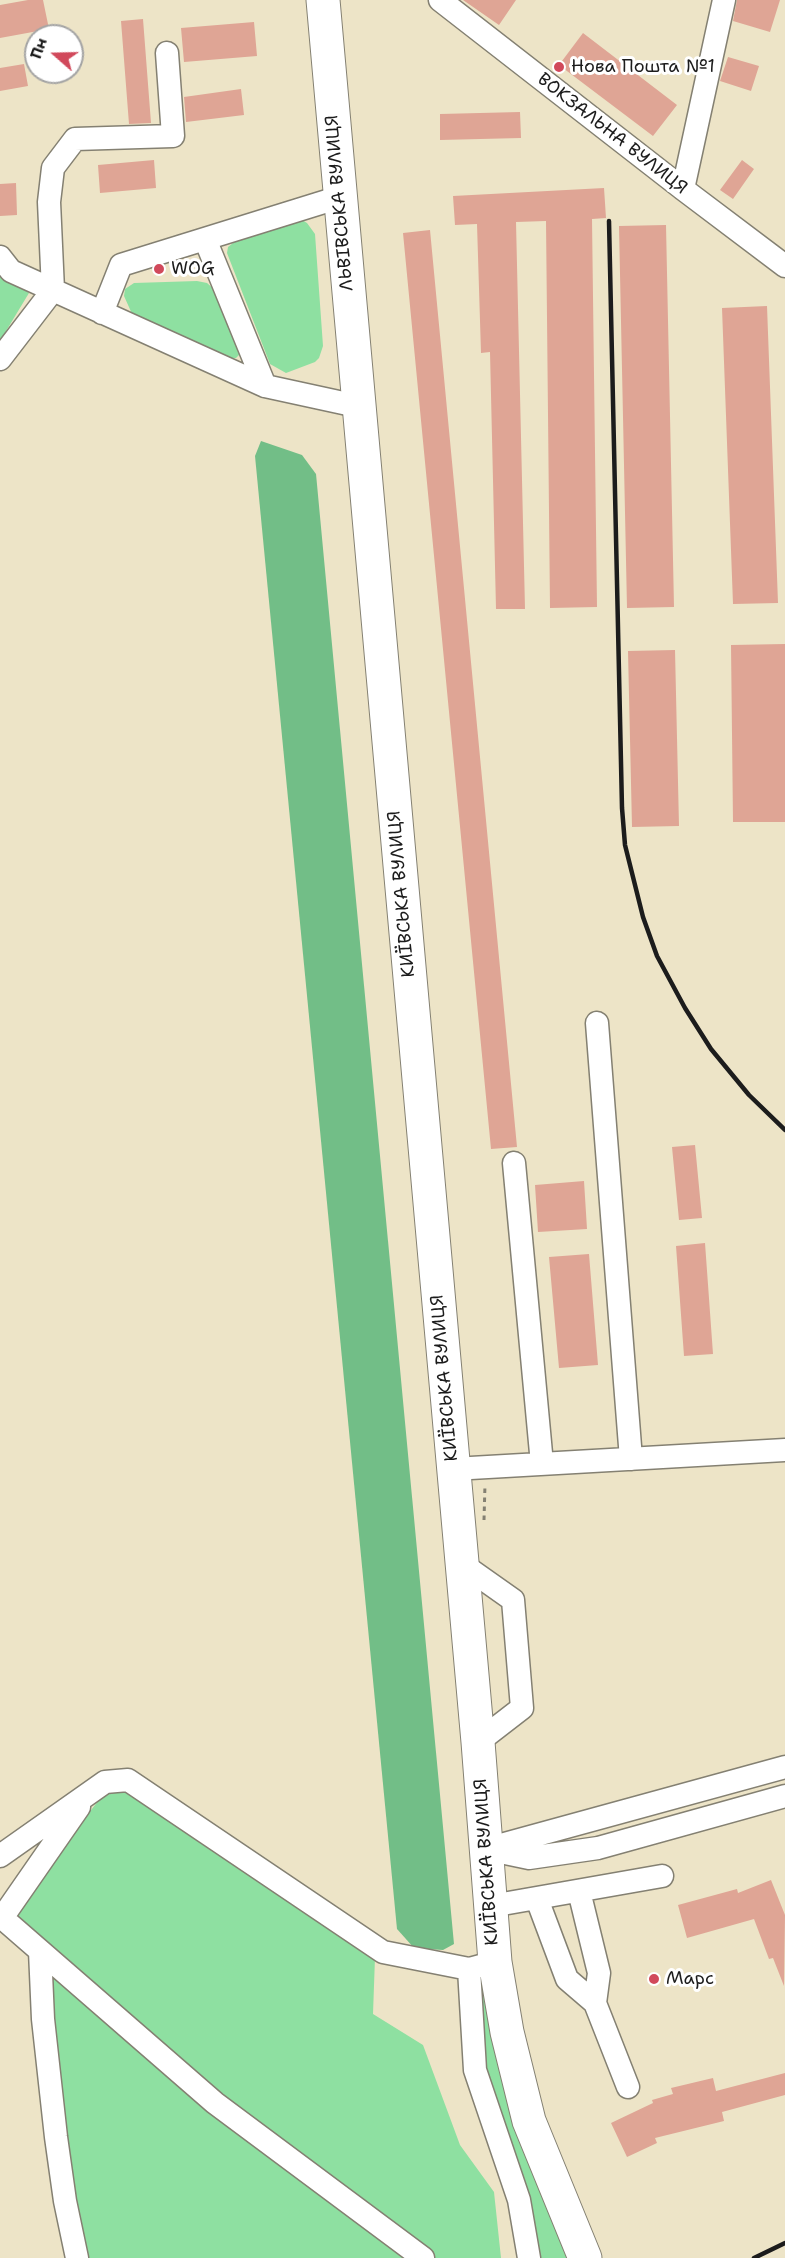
<!DOCTYPE html>
<html>
<head>
<meta charset="utf-8">
<style>
  body { margin:0 }
  #map { position:relative; width:785px; height:2258px; overflow:hidden; background:#ede4c7; font-family:"Shantell Sans",sans-serif }
  canvas { display:block }
  .north { position:absolute; left:24px; top:24px; width:60px; height:60px; box-sizing:border-box; background:#fff; border:2px solid #a4a4a4; border-radius:50%; rotate:290deg; font-size:16px; font-weight:700; line-height:24px; text-align:center; color:#1c1c1c }
  .north::after { content:''; display:block; margin:auto; width:21px; height:27px; background:#d1495b; clip-path:polygon(50% 0,100% 100%,50% 72%,0 100%) }
</style>
</head>
<body>
<div id="map">
<canvas width="785" height="2258"></canvas>
<div class="north">Пн</div>
</div>
<script>
const context = document.querySelector('canvas').getContext('2d');
context.lineJoin = 'round';
function paint(path, color) {
  context.fillStyle = color;
  context.fill(path, 'evenodd');
}
function poly(rows) {
  const path = new Path2D();
  for (const r of rows) {
    path.moveTo(r[0], r[1]);
    for (let i = 2; i < r.length; i += 2) path.lineTo(r[i], r[i + 1]);
  }
  return path;
}
function trace(path, color, width, dash) {
  context.strokeStyle = color;
  context.lineWidth = width;
  context.lineCap = dash ? 'butt' : 'round';
  context.setLineDash(dash || []);
  context.stroke(path);
}
function label(font, color, halo, rows, align = 'center') {
  context.font = font + ' "Shantell Sans",sans-serif';
  context.lineWidth = 6;
  context.setLineDash([]);
  context.textBaseline = 'middle';
  context.strokeStyle = halo;
  context.fillStyle = color;
  for (const [text, x, y, turn = 0] of rows) {
    context.save();
    context.translate(x, y);
    context.rotate((+turn || 0) * Math.PI / 180);
    context.textAlign = isNaN(turn) ? turn : align;
    if (halo) context.strokeText(text, 0, 0);
    context.fillText(text, 0, 0);
    context.restore();
  }
}
paint(poly([
  [289,218,302,220,307,223,315,234,323,346,319,358,315,362,286,373,270,364,227,253,228,247,233,243],
  [0,268,29,293,0,341],
  [197,281,207,283,215,290,240,354,236,358,230,358,133,316,124,296,125,289,134,283],
  [120,1787,375,1957,373,2014,423,2045,460,2145,494,2192,501,2258,73,2258,35,1957,0,1927,102,1796],
  [479,1983,486,1993,572,2258,536,2258,481,2055]
]), '#8ee0a1');
paint(poly([
  [261,441,302,455,316,474,454,1944,443,1950,414,1948,397,1929,255,456]
]), '#72be87');
paint(poly([
  [28,0,43,0,49,29,0,38,0,5],
  [463,0,516,0,499,25],
  [737,0,780,0,770,32,733,21],
  [143,19,151,123,129,124,121,21],
  [254,22,257,56,184,62,181,28],
  [583,33,677,105,653,136,559,65],
  [728,57,759,66,751,91,720,81],
  [24,64,28,86,0,91,0,68],
  [241,89,244,115,186,122,184,97],
  [520,112,521,138,440,140,440,114],
  [154,160,156,188,100,193,98,165],
  [742,160,754,169,733,199,720,190],
  [16,183,17,215,0,216,0,184],
  [604,188,606,218,592,219,597,607,550,608,546,221,516,222,525,609,496,609,490,352,481,353,477,224,455,225,453,196],
  [666,225,674,607,627,608,619,226],
  [430,230,517,1147,491,1149,403,233],
  [767,306,778,603,733,604,722,308],
  [785,644,785,822,733,822,731,645],
  [675,650,679,826,632,827,628,651],
  [695,1145,702,1218,679,1220,672,1147],
  [584,1181,587,1229,538,1232,535,1185],
  [705,1243,713,1354,684,1356,676,1246],
  [589,1254,598,1365,559,1368,549,1257],
  [771,1880,785,1915,784,1986,773,1958,769,1959,754,1919,687,1938,678,1905,737,1889,738,1893],
  [785,2073,785,2095,722,2112,724,2121,655,2138,657,2143,627,2157,611,2123,653,2103,652,2100,673,2094,671,2088,713,2078,716,2091]
]), '#dfa595');
const minor = poly([
  [440,0,683,189,785,266],
  [683,189,724,0],
  [205,239,265,386],
  [0,257,11,271,265,386,357,406],
  [102,313,121,265,340,197],
  [0,359,53,290,49,202,53,168,75,139,173,136,167,53],
  [597,1023,631,1459],
  [514,1163,542,1464],
  [453,1469,785,1450],
  [462,1564,513,1600,522,1708,478,1742],
  [785,1767,486,1849,529,1858,598,1848,785,1796],
  [0,1856,105,1782,128,1780,383,1952,469,1969,495,1962],
  [579,1891,599,1973,595,2003],
  [537,1899,567,1979,595,2003,628,2087],
  [491,1906,662,1876],
  [0,1916,215,2103,423,2258],
  [2,1918,79,1807],
  [40,1951,43,2019,56,2137,65,2201,77,2258],
  [469,1969,475,2070,519,2200,529,2258]
]);
const highway = poly([
  [323,0,478,1742,495,1962,507,2032,529,2121,585,2258]
]);
trace(minor, '#848072', 25);
trace(highway, '#848072', 35);
trace(poly([
  [484,1520,485,1484]
]), '#848072', 3, [4.5, 4.5]);
trace(minor, '#fff', 22);
trace(highway, '#fff', 33);
trace(poly([
  [609,221,622,808,625,845,643,917,657,956,685,1008,711,1049,749,1095,785,1130],
  [754,2258,785,2243]
]), '#1c1c1c', 4.5);
for (const [x, y, r, color] of [
  [559,67,6,"#d1495b"],
  [159,269,6,"#d1495b"],
  [654,1979,6,"#d1495b"]
]) {
  const dot = new Path2D();
  dot.arc(x, y, r, 0, 2 * Math.PI);
  context.fillStyle = color;
  context.fill(dot);
  trace(dot, '#fff', 2);
}
label('18px', '#1c1c1c', '#fff', [
  ["Нова Пошта №1",571,67],
  ["WOG",171,269],
  ["Марс",666,1979]
], 'left');
label('18px', '#1c1c1c', '#fff', [
  ["ВОКЗАЛЬНА ВУЛИЦЯ",612,134,38],
  ["ЛЬВІВСЬКА ВУЛИЦЯ",340,203,-95],
  ["КИЇВСЬКА ВУЛИЦЯ",402,894,-95],
  ["КИЇВСЬКА ВУЛИЦЯ",445,1378,-95],
  ["КИЇВСЬКА ВУЛИЦЯ",487,1862,-94]
]);
</script>
</body>
</html>
